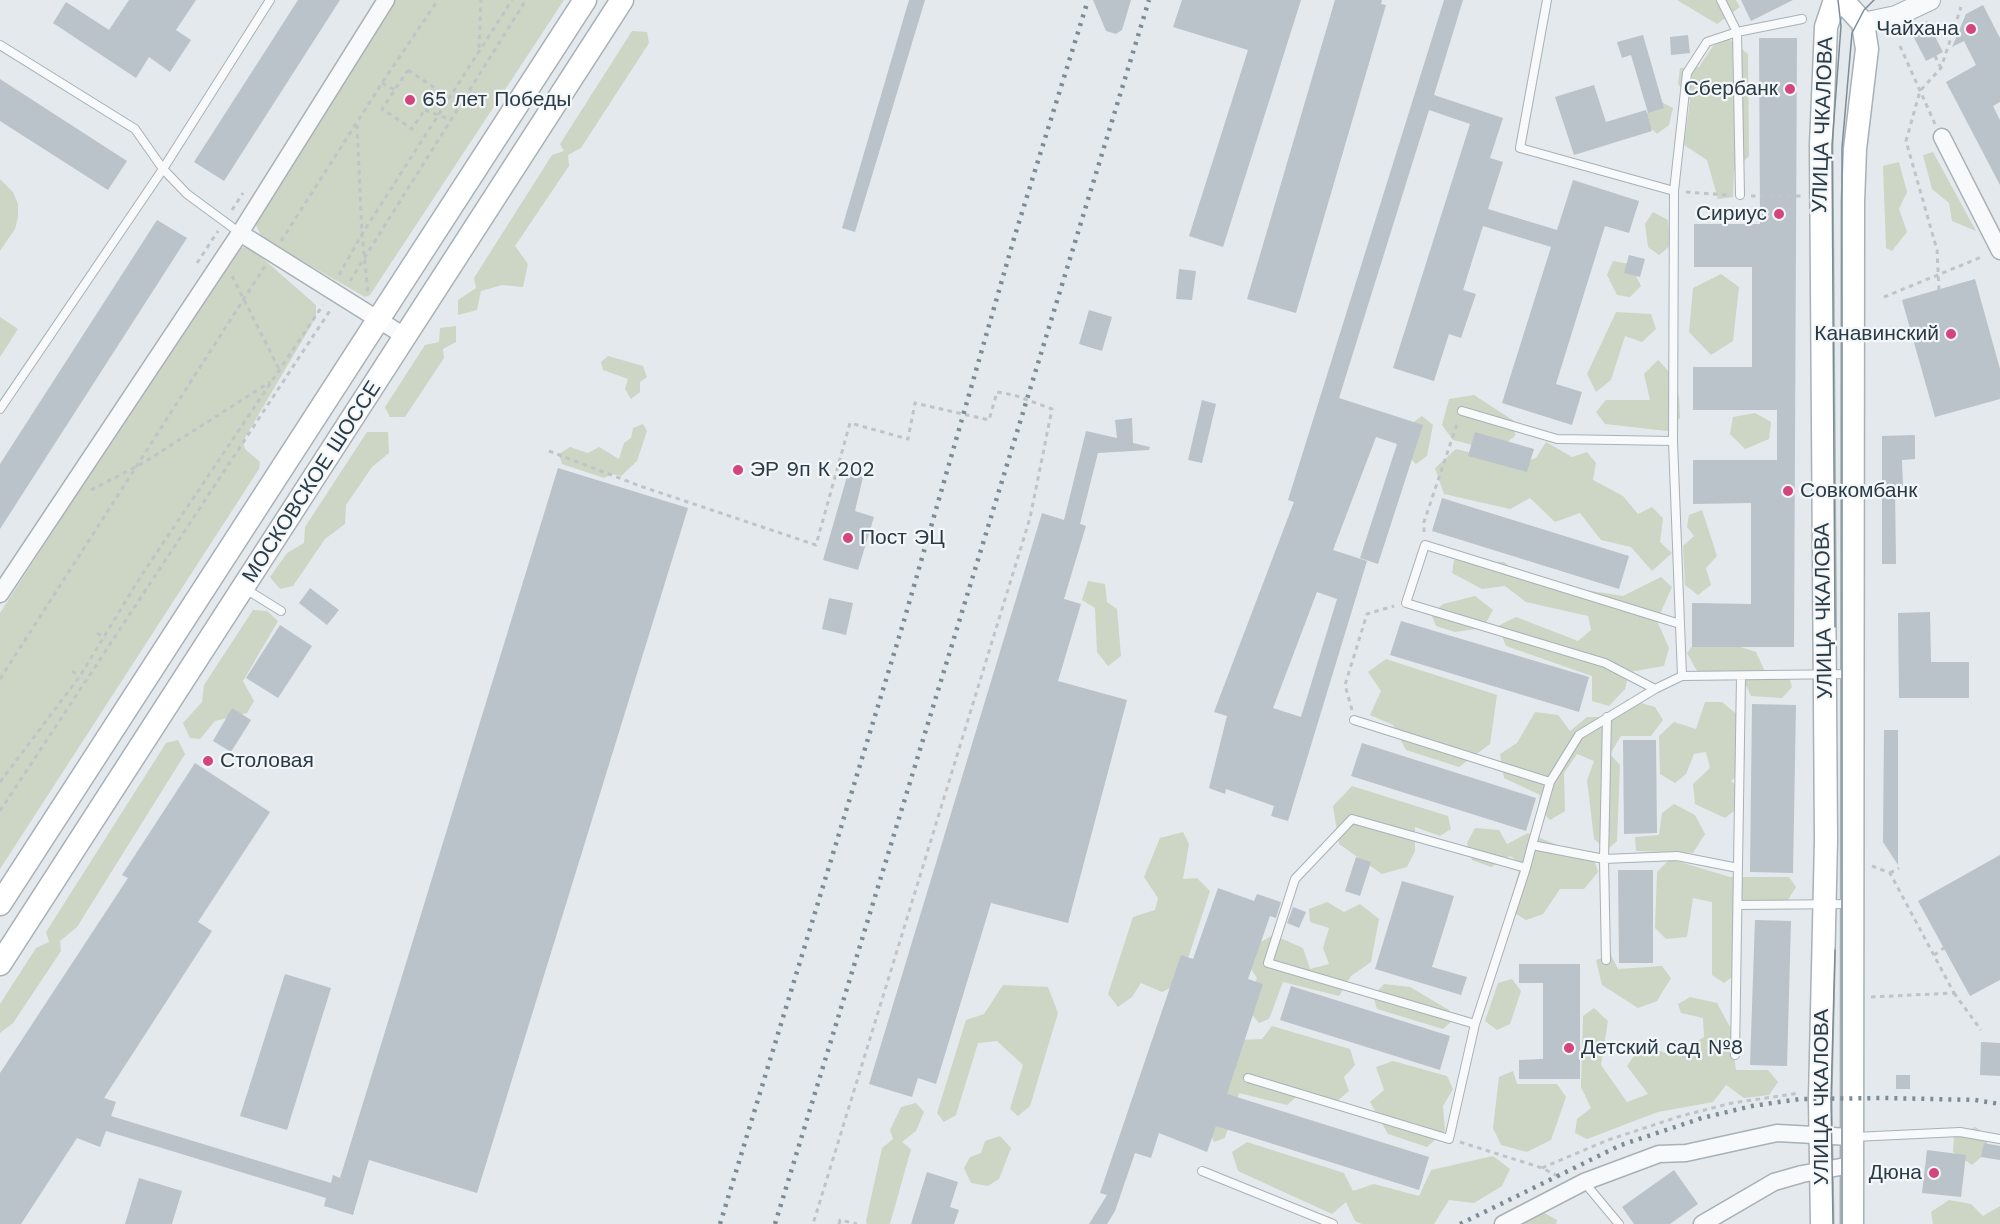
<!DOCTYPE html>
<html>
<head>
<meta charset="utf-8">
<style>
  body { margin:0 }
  canvas { display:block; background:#e3e9ec }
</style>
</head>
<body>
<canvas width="2000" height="1224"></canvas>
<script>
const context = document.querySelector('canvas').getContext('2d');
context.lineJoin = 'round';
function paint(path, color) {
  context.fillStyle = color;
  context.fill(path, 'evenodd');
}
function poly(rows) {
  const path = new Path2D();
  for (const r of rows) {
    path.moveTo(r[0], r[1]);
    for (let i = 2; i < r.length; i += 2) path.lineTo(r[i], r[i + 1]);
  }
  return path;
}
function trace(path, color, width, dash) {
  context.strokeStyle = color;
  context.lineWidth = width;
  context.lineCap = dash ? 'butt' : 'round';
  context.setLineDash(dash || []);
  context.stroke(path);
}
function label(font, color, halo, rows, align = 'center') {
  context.font = font + ' "Work Sans",sans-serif';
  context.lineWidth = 4.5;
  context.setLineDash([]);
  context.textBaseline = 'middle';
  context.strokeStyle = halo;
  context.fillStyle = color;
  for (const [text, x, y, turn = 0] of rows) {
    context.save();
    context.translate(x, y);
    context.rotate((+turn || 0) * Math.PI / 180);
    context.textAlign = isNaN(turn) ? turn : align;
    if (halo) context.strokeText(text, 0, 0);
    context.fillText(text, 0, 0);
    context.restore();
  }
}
paint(poly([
  [393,0,564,0,370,295,365,297,262,238,256,225,257,217],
  [1677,0,1736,0,1740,7,1717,24],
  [632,31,647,32,649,43,581,148,568,155,569,166,515,246,528,264,523,287,502,285,481,291,477,310,458,315,458,300,476,288,474,278,552,155,564,151,560,144],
  [1729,39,1748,54,1749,156,1734,171,1733,197,1718,199,1707,160,1684,145,1690,100,1678,84,1680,68,1699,67,1713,46],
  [1657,100,1673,108,1669,125,1657,134,1642,120],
  [1933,152,1976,231,1952,221,1949,203,1932,189,1923,155],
  [1899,162,1907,192,1899,209,1907,232,1892,251,1886,248,1883,166],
  [0,179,13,192,18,204,18,217,15,229,0,251],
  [1653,212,1668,220,1670,246,1659,255,1648,247,1645,224],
  [243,247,252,249,316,305,316,317,243,441,245,449,260,462,259,469,0,869,0,613,231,255],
  [1613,261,1630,264,1641,286,1630,297,1617,295,1607,275],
  [1721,274,1739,287,1733,341,1711,355,1689,332,1693,288],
  [1616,312,1651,314,1656,329,1642,342,1625,336,1611,380,1596,392,1587,374],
  [0,317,18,329,0,357],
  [456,326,456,342,443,349,444,358,405,417,390,417,385,407,425,345,439,342,440,328],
  [608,356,643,366,647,377,640,382,640,392,631,399,625,389,628,379,603,370,601,362],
  [1658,360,1671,374,1668,390,1679,396,1680,418,1667,431,1605,424,1596,412,1606,400,1650,400,1644,374],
  [1474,395,1514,421,1515,436,1496,451,1453,440,1442,425,1449,399],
  [1755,413,1771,422,1769,439,1745,449,1730,434,1733,417],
  [1422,416,1433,425,1427,456,1416,464,1406,454,1411,424],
  [643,424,647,431,637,461,621,476,612,474,604,478,562,464,559,454,570,447,588,453,599,447,619,459,624,443,631,438,633,428],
  [367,432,388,432,389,453,372,467,346,505,345,524,325,539,293,586,280,589,270,577,287,553,304,543,305,527],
  [1546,442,1572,457,1587,452,1596,463,1593,480,1623,496,1638,514,1652,507,1663,518,1660,542,1672,553,1652,571,1631,547,1601,540,1580,513,1555,522,1530,498,1510,509,1444,494,1435,468,1456,449,1517,465,1536,458],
  [1702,510,1717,556,1706,568,1711,585,1698,595,1685,585,1683,546,1694,536,1687,527,1689,515],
  [1454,560,1504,562,1527,581,1623,596,1661,577,1672,587,1657,621,1669,648,1664,666,1629,672,1625,689,1609,706,1592,701,1592,676,1506,646,1498,626,1516,617,1578,641,1591,630,1588,616,1526,602,1505,586,1482,589,1452,573],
  [1088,581,1105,584,1107,602,1117,609,1121,656,1108,666,1097,652,1095,608,1082,600],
  [1475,596,1493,610,1483,628,1455,632,1436,626,1431,614,1443,604],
  [253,610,267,611,278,621,243,681,254,701,247,713,215,721,200,739,190,738,183,723,202,702,204,685],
  [1701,634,1756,652,1768,678,1789,677,1792,687,1782,698,1751,696,1740,673,1697,671,1687,653],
  [1386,659,1497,695,1490,744,1459,767,1406,750,1393,725,1370,715,1381,691,1368,672],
  [1627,699,1655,707,1663,720,1651,736,1621,736,1610,754,1620,765,1617,841,1607,850,1594,839,1587,780,1594,761,1577,754,1564,773,1565,811,1550,820,1538,807,1540,795,1504,778,1500,754,1517,743,1535,712,1558,715,1570,731,1587,717,1613,717],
  [1705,702,1722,702,1745,721,1744,769,1731,781,1744,792,1743,804,1725,818,1695,804,1693,784,1710,768,1706,752,1694,754,1686,774,1675,783,1660,774,1659,736,1674,722,1696,729],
  [178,740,185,754,77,927,60,941,61,951,13,1023,0,1033,0,1004,36,948,49,942,46,932,166,743],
  [1352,786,1448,816,1451,829,1440,836,1415,827,1415,851,1407,867,1382,874,1339,844,1333,806],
  [1674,804,1695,815,1705,834,1693,853,1636,851,1635,837,1659,835,1662,813],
  [1475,828,1499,830,1507,844,1528,833,1594,860,1598,872,1584,889,1560,889,1543,914,1526,920,1508,909,1521,864,1510,856,1491,867,1472,860,1467,843],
  [1183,832,1189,844,1183,879,1197,878,1210,891,1180,983,1162,992,1141,983,1132,997,1118,1007,1108,994,1133,917,1155,910,1158,898,1144,877,1160,838],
  [1670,859,1730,877,1789,877,1796,887,1788,900,1734,900,1732,977,1724,983,1712,975,1712,902,1693,898,1687,937,1666,939,1655,928,1657,872],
  [1327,902,1344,912,1360,904,1379,919,1371,962,1351,976,1339,996,1283,982,1269,1019,1259,1023,1247,1009,1257,978,1247,963,1250,948,1273,935,1303,948,1310,969,1329,964,1323,948,1329,928,1310,922,1309,909],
  [1611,955,1618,969,1662,966,1671,978,1657,1001,1638,1008,1602,985,1596,960],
  [1512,979,1521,991,1510,1024,1497,1030,1485,1021,1498,983],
  [1384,984,1410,987,1449,1010,1451,1022,1443,1029,1377,1009,1373,996],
  [1003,985,1048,987,1058,1013,1030,1106,1018,1116,1010,1109,1023,1065,997,1041,978,1043,956,1115,944,1122,937,1113,966,1020,984,1014],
  [1690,997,1717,1003,1730,1027,1736,1070,1768,1070,1778,1082,1769,1095,1744,1098,1726,1085,1713,1102,1658,1112,1587,1139,1575,1133,1577,1119,1591,1108,1581,1087,1583,1016,1594,1008,1608,1021,1601,1065,1627,1102,1648,1094,1627,1066,1642,1044,1673,1056,1704,1037,1703,1018,1681,1013,1678,1004],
  [1272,1026,1350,1049,1355,1065,1344,1077,1349,1091,1337,1101,1303,1091,1287,1105,1239,1093,1225,1138,1214,1142,1208,1130,1237,1040,1262,1039],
  [1393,1061,1447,1076,1453,1089,1443,1106,1445,1131,1427,1147,1388,1134,1370,1102,1384,1090,1376,1067],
  [1513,1071,1517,1084,1557,1084,1566,1097,1551,1140,1527,1152,1501,1145,1493,1128,1499,1077],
  [916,1103,924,1112,916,1131,902,1142,911,1149,890,1224,867,1224,866,1221,882,1148,893,1139,890,1130,901,1107],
  [1975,1127,1987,1135,1987,1152,1972,1165,1953,1152,1954,1137],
  [1000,1136,1011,1148,999,1179,988,1186,971,1183,964,1168,970,1157,981,1153,985,1141],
  [1247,1142,1344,1173,1353,1191,1374,1184,1419,1196,1431,1170,1493,1156,1510,1169,1502,1186,1474,1203,1449,1200,1434,1224,1362,1224,1355,1221,1346,1202,1332,1214,1238,1171,1232,1152],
  [1949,1200,1971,1204,1983,1216,2000,1206,2000,1224,1933,1224,1931,1212],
  [1539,1210,1557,1220,1556,1224,1512,1224]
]), '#cdd6c4');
paint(poly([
  [129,0,196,0,176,30,191,40,170,72,149,57,136,78,53,23,66,2,109,30],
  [298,0,340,0,224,181,194,162],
  [909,0,925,0,855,232,842,228],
  [1093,0,1131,0,1122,30,1116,34,1106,31],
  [1182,0,1301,0,1223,247,1189,236,1248,50,1173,27],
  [1335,0,1382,0,1381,4,1386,5,1296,313,1247,299],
  [1444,0,1463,0,1434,95,1503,118,1490,158,1503,162,1488,209,1557,230,1573,180,1639,201,1629,233,1605,226,1556,384,1582,392,1572,425,1502,403,1551,247,1483,226,1463,290,1476,294,1461,338,1449,334,1434,381,1393,368,1470,124,1429,110,1339,398,1423,425,1378,564,1360,558,1397,444,1376,437,1333,550,1367,561,1288,821,1271,816,1274,806,1226,789,1225,794,1209,788,1227,716,1214,712,1294,502,1288,500],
  [1317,592,1337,599,1301,717,1273,708],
  [1741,0,1793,0,1751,21],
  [1983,5,2000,38,2000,102,1993,106,2000,120,2000,185,1946,82,1976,65,1964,41,1952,47,1966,14],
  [1927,21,1943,52,1926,61,1910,30],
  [1643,35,1664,108,1648,113,1631,55,1622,58,1617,42],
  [1688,35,1690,53,1671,55,1670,37],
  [1759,38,1797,38,1794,647,1692,647,1692,603,1751,604,1751,503,1693,504,1693,460,1777,460,1777,410,1693,410,1693,367,1752,367,1752,267,1694,267,1694,224,1760,224],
  [0,79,127,161,108,190,0,121],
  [1594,85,1606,122,1646,110,1652,131,1574,155,1555,97],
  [157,220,187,238,0,529,0,464],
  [1629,255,1645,259,1640,277,1624,273],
  [1179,269,1196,271,1192,300,1176,299],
  [1975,279,2000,369,2000,399,1935,417,1902,300],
  [1089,310,1112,317,1102,351,1079,344],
  [1202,400,1216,404,1202,463,1188,460],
  [1132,418,1133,443,1150,447,1149,450,1098,453,1080,524,1086,526,1064,599,1081,604,1058,681,1127,700,1068,923,991,903,936,1084,918,1078,912,1097,869,1084,1042,513,1064,520,1086,431,1117,438,1115,420],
  [1475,432,1534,449,1527,472,1468,456],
  [1915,435,1915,459,1902,460,1903,487,1895,488,1896,564,1882,564,1882,436],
  [558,468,688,508,477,1193,369,1160,353,1215,324,1206,326,1198,106,1131,100,1147,77,1138,21,1224,0,1224,0,1073,128,878,122,875,195,763,270,812,198,922,212,931,104,1098,116,1102,111,1116,331,1183,333,1175,340,1178],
  [848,473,863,477,855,511,874,517,858,570,823,560],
  [1442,498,1629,556,1619,589,1432,531],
  [310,588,339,610,327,625,299,603],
  [829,598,853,603,846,635,822,629],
  [1930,612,1931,662,1969,662,1969,698,1899,698,1898,613],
  [1401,621,1589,677,1579,712,1390,655],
  [280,625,312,646,278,698,246,678],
  [1752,704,1796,705,1793,873,1750,872],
  [232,708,251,720,231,752,213,741],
  [1884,730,1898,730,1898,865,1883,842],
  [1623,740,1656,740,1657,833,1624,834],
  [1362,743,1536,798,1526,831,1351,776],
  [2000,855,2000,980,1970,996,1918,901],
  [1356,857,1371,862,1360,896,1345,891],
  [1618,870,1653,870,1653,963,1619,963],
  [1402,881,1454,896,1432,967,1467,977,1461,995,1375,969],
  [1218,888,1254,901,1257,894,1281,902,1276,918,1270,916,1248,979,1263,984,1227,1094,1429,1157,1419,1190,1216,1126,1207,1152,1159,1133,1151,1158,1135,1153,1115,1211,1107,1224,1089,1224,1107,1195,1100,1193,1181,955,1193,959],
  [1293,907,1306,912,1299,928,1287,923],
  [1755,920,1791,921,1787,1066,1750,1065],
  [1519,964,1580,964,1580,1079,1519,1079,1519,1060,1543,1059,1543,983,1519,983],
  [285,974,331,988,287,1130,240,1116],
  [1291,986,1450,1036,1440,1070,1280,1020],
  [1981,1042,2000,1043,2000,1076,1980,1075],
  [1896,1075,1910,1075,1910,1089,1896,1089],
  [1984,1143,2000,1146,2000,1160,1981,1157],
  [1927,1150,1966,1155,1961,1197,1922,1193],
  [1674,1170,1698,1204,1670,1224,1634,1224,1622,1207],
  [927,1172,958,1182,950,1207,959,1210,954,1224,911,1224],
  [139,1178,182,1191,172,1224,125,1224]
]), '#bac3ca');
const service = poly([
  [1547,0,1520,148,1674,191,1687,73,1707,42,1737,32,1740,195],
  [1721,0,1737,32,1802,19],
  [0,45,135,129,163,169,187,194,240,233],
  [0,409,163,169,270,0],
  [1462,411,1557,439,1673,441,1674,191],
  [244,588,281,611],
  [1682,676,1853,674],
  [1655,689,1605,663,1406,603,1425,545,1680,624],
  [1354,720,1550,782],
  [1532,845,1550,782,1579,735,1655,689,1682,676,1673,441],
  [1738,905,1851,904],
  [1606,960,1604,859,1607,717],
  [1475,1024,1268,963,1295,879,1352,819,1526,868,1532,845,1604,859,1677,856,1738,868],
  [1735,1055,1741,676],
  [1248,1078,1449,1139,1475,1024,1526,868],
  [1854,1137,1960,1132,2000,1139],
  [1202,1171,1333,1224],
  [1584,1182,1619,1224]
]);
const minor = poly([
  [1942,137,2000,251],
  [240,233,406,337],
  [0,594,240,233,386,0],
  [1503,1224,1584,1182,1659,1154,1686,1153,1777,1133,1851,1137],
  [1702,1224,1774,1182,1802,1174,1851,1165]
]);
const tertiary = poly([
  [1863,23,1896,16,1930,0]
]);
const secondary = poly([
  [1842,0,1863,23,1867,49,1855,149,1853,202,1852,1224],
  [0,904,585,0],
  [0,964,622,0],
  [1822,1224,1820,1099,1826,840,1821,145,1826,27,1835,0]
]);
trace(service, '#a8b1b7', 10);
trace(minor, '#a8b1b7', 19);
trace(tertiary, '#a8b1b7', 22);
trace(secondary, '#a8b1b7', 25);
trace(poly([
  [1900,46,1935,124],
  [479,48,481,0],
  [1935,56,1941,68],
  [408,70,438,90,412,129,382,109,408,70],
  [382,83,395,90],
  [425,110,451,120],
  [357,125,362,234,368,293],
  [1686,192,1727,195],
  [1751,196,1802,196],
  [232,210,243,193],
  [281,241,382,83,438,0],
  [197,263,218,231],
  [339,275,362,234,512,0],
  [232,276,279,369],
  [350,281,526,0],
  [1939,290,1937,250,1906,141,1920,91,1941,68,1961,7],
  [1884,297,1984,256],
  [549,451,640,486,816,545,850,423,908,439,915,403,989,420,997,392,1014,395,1052,409,1030,518,813,1224],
  [91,490,143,463,270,382],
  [1424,532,1424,522,1457,424],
  [97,633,105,638],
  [72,671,80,676],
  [0,679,265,266],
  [1352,710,1345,685,1367,614,1394,606],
  [0,782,80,676,141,576,323,305],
  [0,811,331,309],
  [1890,873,1899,868],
  [1934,955,1944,948],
  [1954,993,1981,1030],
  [1871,997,1954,993,1890,873,1872,866],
  [1460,1142,1542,1168,1558,1176],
  [1542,1168,1608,1140,1681,1116,1732,1103,1800,1093],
  [839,1224,840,1220,857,1224]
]), '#bec4c7', 3, [4.5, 4.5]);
trace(service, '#f7f9fa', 8);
trace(minor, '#f7f9fa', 16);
trace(tertiary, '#f7f9fa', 20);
trace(secondary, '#fff', 22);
trace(poly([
  [1835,627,1832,145,1841,26,1838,0],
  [1833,1224,1831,1099,1835,950],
  [1842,1224,1842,148,1852,33,1864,10,1874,0]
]), '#7c8c96', 1.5);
trace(poly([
  [720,1224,903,624,1015,235,1088,0],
  [775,1224,1149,0],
  [1460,1224,1621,1145,1702,1118,1752,1106,1800,1099,1885,1098,1975,1100,2000,1104]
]), '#7c8c96', 4.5, [3, 6]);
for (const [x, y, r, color] of [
  [1971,29,6,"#d4457d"],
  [1790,89,6,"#d4457d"],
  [410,100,6,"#d4457d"],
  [1779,214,6,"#d4457d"],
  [1951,334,6,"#d4457d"],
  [738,470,6,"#d4457d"],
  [1788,491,6,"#d4457d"],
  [848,538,6,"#d4457d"],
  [208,761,6,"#d4457d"],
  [1569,1048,6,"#d4457d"],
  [1934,1173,6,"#d4457d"]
]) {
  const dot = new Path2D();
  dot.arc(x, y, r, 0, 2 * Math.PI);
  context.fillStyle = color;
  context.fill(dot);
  trace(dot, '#f4f7f9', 2);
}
label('21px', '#2a3b45', '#f4f7f9', [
  ["Чайхана",1959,29,"right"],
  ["Сбербанк",1778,89,"right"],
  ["65 лет Победы",422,100],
  ["Сириус",1767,214,"right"],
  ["Канавинский",1939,334,"right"],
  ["ЭР 9п К 202",750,470],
  ["Совкомбанк",1800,491],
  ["Пост ЭЦ",860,538],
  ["Столовая",220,761],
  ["Детский сад №8",1581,1048],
  ["Дюна",1922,1173,"right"]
], 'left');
label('21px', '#2a3b45', '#f4f7f9', [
  ["УЛИЦА ЧКАЛОВА",1823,125,-88],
  ["МОСКОВСКОЕ ШОССЕ",312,482,-57],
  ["УЛИЦА ЧКАЛОВА",1824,611,-91],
  ["УЛИЦА ЧКАЛОВА",1822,1097,-90]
]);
</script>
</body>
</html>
